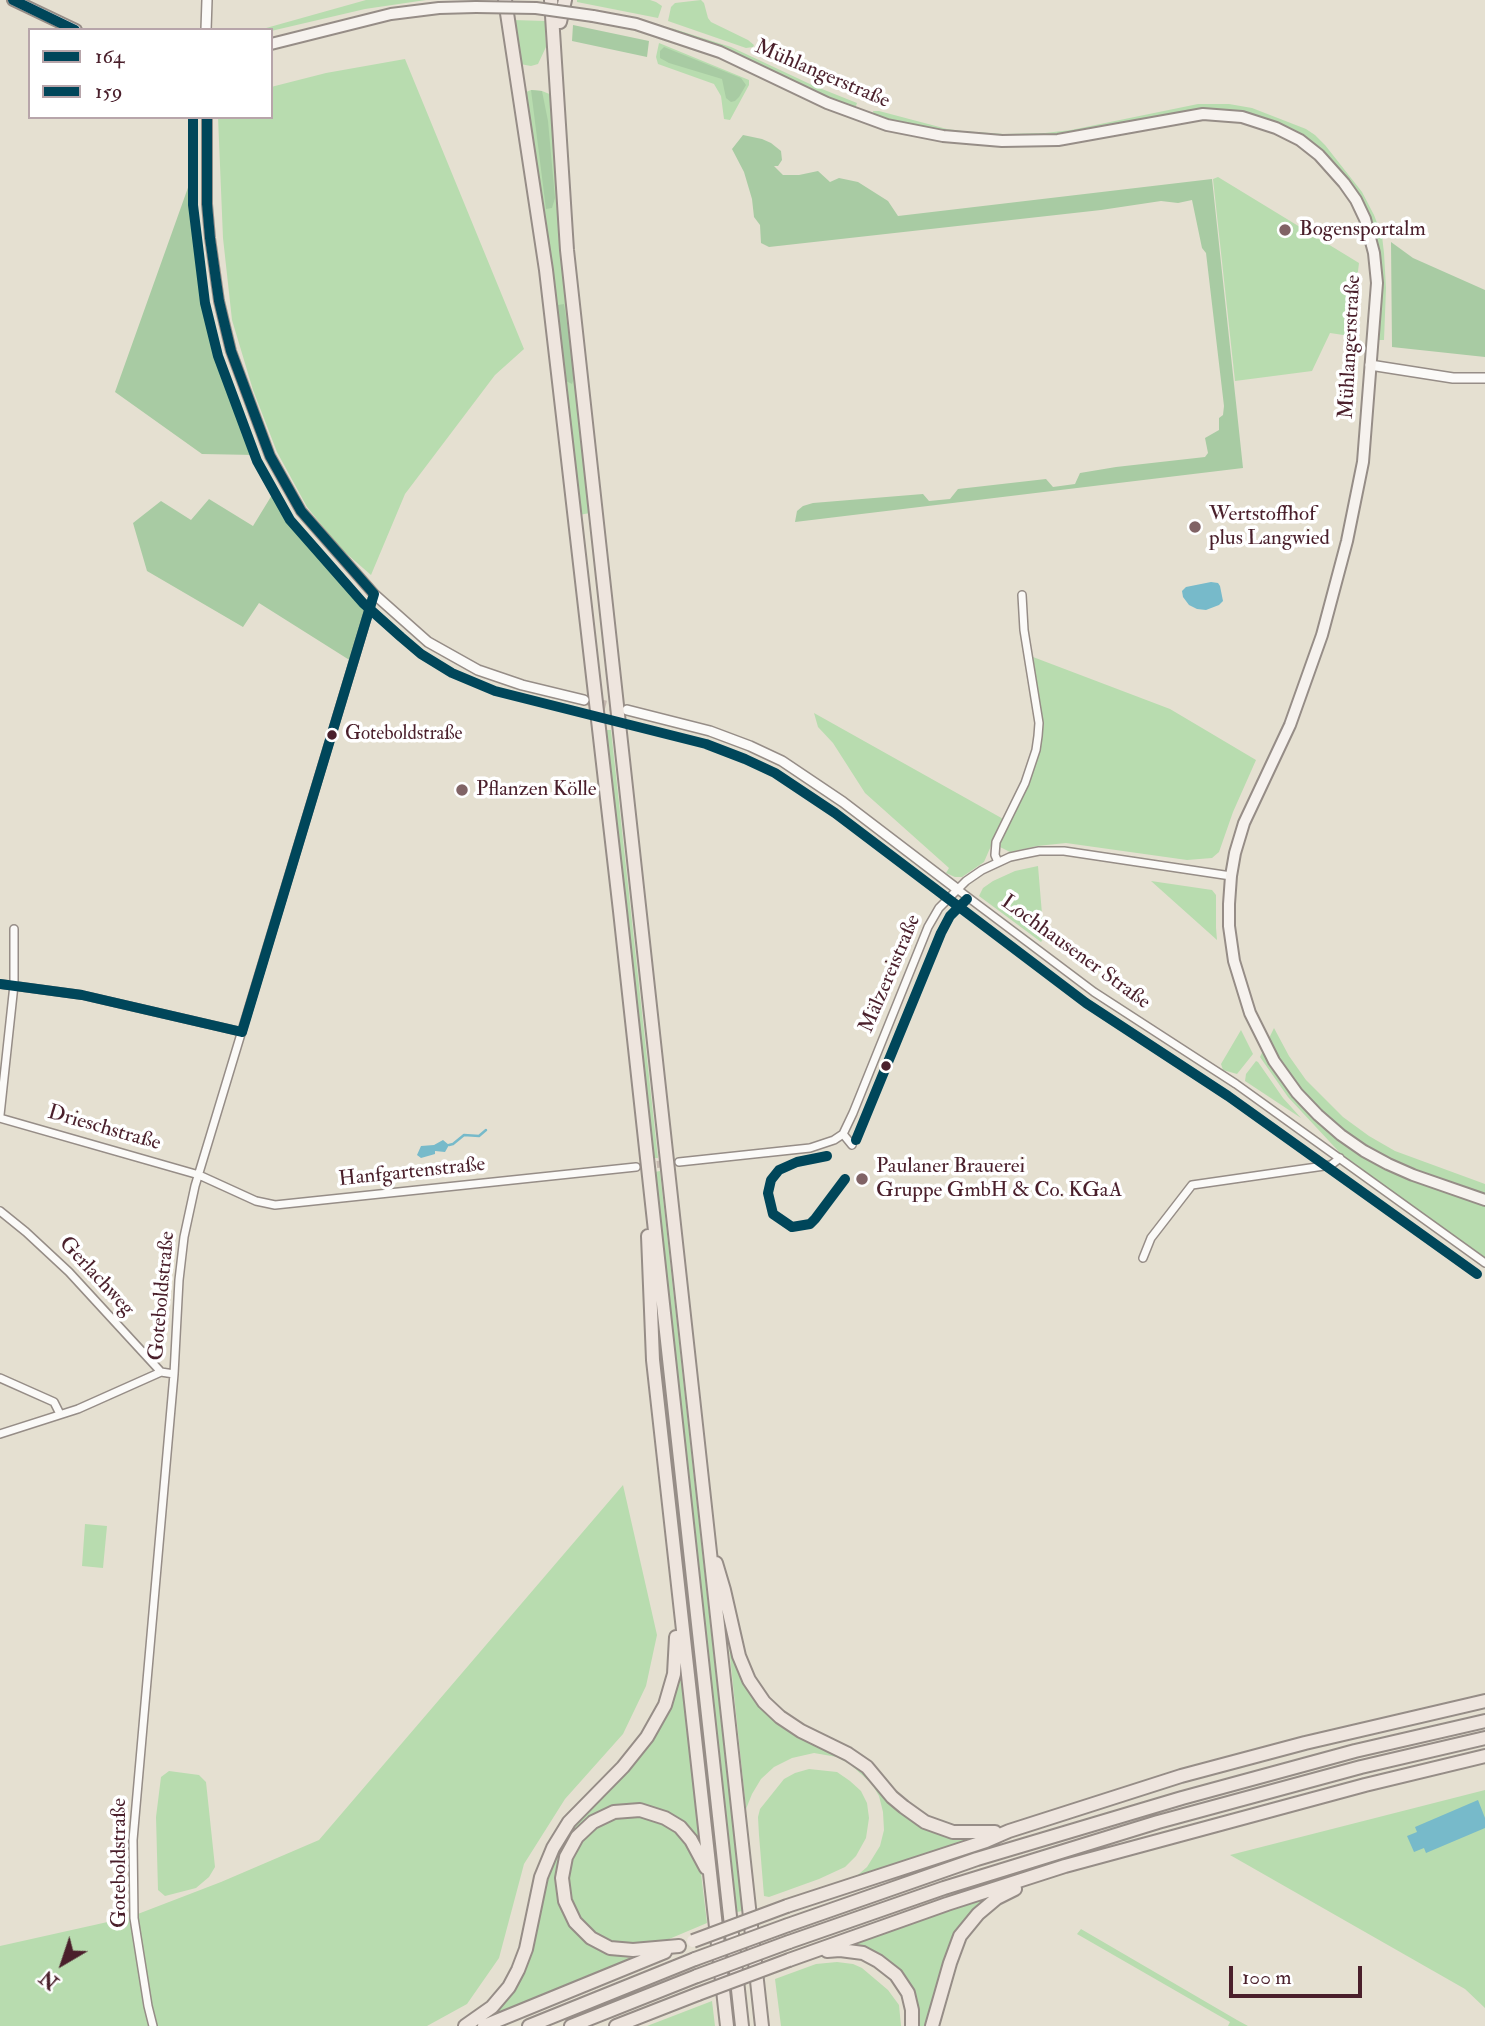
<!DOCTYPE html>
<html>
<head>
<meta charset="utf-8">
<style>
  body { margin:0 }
  #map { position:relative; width:1485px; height:2026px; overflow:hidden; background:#e5e0d1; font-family:"IM FELL Double Pica",serif }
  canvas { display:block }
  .legend { position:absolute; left:28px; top:28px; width:245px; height:91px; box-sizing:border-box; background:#fff; border:2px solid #b7a5aa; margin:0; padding:9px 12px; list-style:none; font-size:21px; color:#4a1f2b }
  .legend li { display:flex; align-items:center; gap:14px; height:35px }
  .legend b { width:35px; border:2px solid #b7a5aa }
  .north { position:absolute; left:28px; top:1928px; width:70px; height:70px; -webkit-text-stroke:5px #fff; paint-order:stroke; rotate:219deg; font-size:19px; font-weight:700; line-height:28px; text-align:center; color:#4a1f2b }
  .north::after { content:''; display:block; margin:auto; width:24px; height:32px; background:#4a1f2b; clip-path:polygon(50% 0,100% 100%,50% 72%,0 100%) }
  .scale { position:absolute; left:1229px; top:1966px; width:133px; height:32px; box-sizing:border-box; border:4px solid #4a1f2b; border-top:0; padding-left:9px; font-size:21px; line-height:24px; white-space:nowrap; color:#4a1f2b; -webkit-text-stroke:5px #fff; paint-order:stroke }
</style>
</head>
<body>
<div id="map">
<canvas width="1485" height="2026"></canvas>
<ul class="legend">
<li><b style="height:9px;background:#00465a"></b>164</li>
<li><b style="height:9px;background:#00465a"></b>159</li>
</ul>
<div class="north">N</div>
<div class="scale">100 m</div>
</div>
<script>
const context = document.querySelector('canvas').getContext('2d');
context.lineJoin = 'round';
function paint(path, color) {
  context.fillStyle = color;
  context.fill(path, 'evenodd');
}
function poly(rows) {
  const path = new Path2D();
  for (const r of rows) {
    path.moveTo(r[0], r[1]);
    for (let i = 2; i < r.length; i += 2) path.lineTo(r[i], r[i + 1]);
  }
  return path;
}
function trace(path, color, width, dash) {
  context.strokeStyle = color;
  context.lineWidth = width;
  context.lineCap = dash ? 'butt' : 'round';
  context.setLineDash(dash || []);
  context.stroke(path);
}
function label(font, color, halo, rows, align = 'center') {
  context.font = font + ' "IM FELL Double Pica",serif';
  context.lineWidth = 7;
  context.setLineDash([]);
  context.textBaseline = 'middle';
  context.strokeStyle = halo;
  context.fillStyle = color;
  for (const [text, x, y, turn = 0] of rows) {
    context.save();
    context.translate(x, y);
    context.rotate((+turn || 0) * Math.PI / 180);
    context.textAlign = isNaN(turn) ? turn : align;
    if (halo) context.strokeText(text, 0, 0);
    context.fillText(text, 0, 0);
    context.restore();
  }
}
paint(poly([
  [366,0,426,0,365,9,271,31,259,30],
  [577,0,650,0,656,2,662,6,658,18,577,2],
  [701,0,704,3,708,18,711,22,748,40,754,45,753,47,746,48,668,21,671,7,675,3],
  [513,20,545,21,546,47,538,64,531,66,520,64],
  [668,27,731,47,812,85,857,103,856,106,849,106,828,98,753,61],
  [659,43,749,80,749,85,730,120,724,119,721,96,714,84,658,64,656,57],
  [405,59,524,349,495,375,405,494,371,575,340,548,307,507,277,452,253,390,232,320,223,238,218,117,271,117,271,87,326,73],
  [531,90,542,91,552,95,590,513,579,515,543,203,526,92],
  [1198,104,1229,104,1252,108,1306,129,1315,135,1325,145,1362,192,1374,215,1382,236,1384,253,1386,288,1384,340,1377,340,1381,284,1379,252,1371,218,1360,198,1335,165,1321,151,1275,122,1254,115,1228,110,1198,110,1071,133,1005,137,962,134,914,127,874,116,873,111,879,111,947,129,962,131,1004,134,1045,133,1071,130],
  [1218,177,1359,263,1350,336,1330,333,1312,371,1235,381,1213,179],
  [1033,657,1170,709,1256,760,1233,812,1219,852,1212,858,1187,860,1066,843,1037,846,1010,852,1000,847,1003,833,1010,823,1031,778,1039,749,1043,725],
  [814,713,1005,820,997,832,984,862,962,877,955,877,946,873,949,868,865,793,833,743,818,727],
  [606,730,611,730,658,1158,653,1158],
  [1038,866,1044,938,1041,942,979,896,983,888,993,881,1015,871],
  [1151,881,1212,890,1216,895,1216,928,1217,940],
  [1274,1028,1289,1056,1306,1080,1343,1117,1369,1136,1395,1151,1485,1184,1485,1259,1342,1155,1288,1097,1260,1057],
  [1241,1030,1253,1054,1237,1074,1223,1070,1221,1064],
  [1256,1061,1258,1062,1283,1098,1301,1118,1245,1081,1246,1074],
  [660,1171,742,1911,737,1912,655,1172],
  [623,1485,657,1635,646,1686,623,1734,565,1799,524,1864,499,1958,467,2004,427,2026,0,2026,0,1946,130,1917,221,1882,319,1840],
  [85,1524,107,1526,103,1568,82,1566],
  [727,1628,755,1696,852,1763,873,1782,955,1836,977,1838,852,1880,867,1867,880,1846,884,1830,883,1812,879,1796,872,1784,851,1765,837,1757,814,1753,792,1758,774,1767,761,1779,752,1794,746,1809],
  [681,1678,700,1843,675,1817,664,1811,639,1805,619,1806,601,1811,578,1827,565,1846,555,1875,560,1904,570,1925,580,1937,601,1951,623,1957,637,1958,489,2018,504,2002,555,1857,578,1821,647,1747,657,1731,677,1679],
  [809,1769,837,1772,850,1781,861,1791,867,1803,869,1818,866,1838,856,1856,845,1867,819,1879,769,1897,764,1896,759,1835,758,1817,760,1809,784,1779,795,1773],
  [169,1771,199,1775,206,1782,215,1867,209,1877,196,1888,165,1896,158,1890,156,1817,161,1777],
  [1485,1790,1485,2008,1465,1989,1230,1855],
  [632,1814,663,1821,678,1832,696,1859,701,1873,707,1923,662,1942,643,1946,614,1944,593,1934,584,1925,575,1912,569,1897,567,1883,568,1868,574,1853,582,1839,594,1827,611,1818],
  [982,1899,983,1901,973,1910,959,1927,949,1948,940,1973,927,2026,917,2026,910,1990,846,1945],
  [1081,1929,1237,2020,1248,2026,1228,2026,1230,2022,1077,1934],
  [837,1962,853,1964,862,1968,888,1990,899,2005,901,2026,781,2026,775,1979,816,1964],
  [712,2001,715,2026,647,2026]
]), '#b8dcaf');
paint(poly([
  [573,25,649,41,647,57,572,41],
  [664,47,741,78,746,85,739,97,735,101,731,102,726,98,722,79,669,63,660,58,660,51],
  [531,90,542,91,548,121,555,198,552,208,546,209],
  [743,135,762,139,771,143,781,151,782,160,778,166,774,166,783,175,799,175,818,171,830,182,839,178,858,182,888,201,898,216,1212,179,1243,468,795,522,797,511,803,506,813,503,923,494,929,501,950,499,958,489,1046,479,1053,487,1075,484,1080,473,1116,467,1205,457,1208,453,1205,438,1219,430,1219,418,1223,415,1224,406,1206,253,1202,248,1192,200,1178,203,1161,201,1101,210,769,247,761,243,760,225,754,217,752,199,744,172,732,149],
  [195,168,201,265,220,359,255,455,202,454,115,392],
  [1391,242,1413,258,1485,290,1485,357,1392,347],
  [564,304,570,344,574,378,572,384,566,381,557,308,558,305],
  [275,490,297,525,362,600,365,611,351,661,259,603,243,627,147,571,133,523,161,501,191,520,209,499,253,526]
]), '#a8cba3');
paint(poly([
  [1211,582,1218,583,1220,586,1223,601,1219,605,1206,610,1197,609,1189,605,1183,597,1182,591,1186,587],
  [443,1140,449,1145,445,1152,435,1151,435,1154,421,1158,417,1155,421,1146,434,1145],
  [1478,1800,1485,1818,1485,1828,1426,1853,1424,1848,1414,1852,1407,1836,1417,1832,1415,1827]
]), '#77baca');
trace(poly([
  [449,1145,453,1144,464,1135,479,1136,486,1130]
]), '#77baca', 2.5);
trace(poly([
  [636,1167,679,1162]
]), '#c6b9b0', 7, [7, 3.5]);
trace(poly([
  [584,700,622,709]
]), '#c6b9b0', 9, [9, 4.5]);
const minor = poly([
  [998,862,995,855,996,842,1025,783,1036,750,1038,736,1039,723,1024,630,1022,595],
  [957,889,1094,992,1236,1084,1485,1263],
  [0,984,82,995,242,1032],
  [0,1115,14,985,14,929],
  [0,1118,199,1175,256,1201,275,1205,636,1167],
  [843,1134,852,1145],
  [679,1162,810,1148,834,1140,843,1134,853,1113,928,927,939,908,966,881,982,870,1010,857,1024,854,1039,851,1064,851,1231,876],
  [0,1211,26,1232,69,1272,161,1372],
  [1143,1258,1151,1238,1192,1185,1331,1165,1340,1158],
  [0,1378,54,1402,60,1414],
  [0,1434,78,1409,161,1372,174,1374],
  [153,2026,148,2006,134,1918,133,1840,174,1374,179,1280,184,1237,195,1186,374,594]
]);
const tertiary = poly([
  [206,30,207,0],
  [207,117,207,204,210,238,219,301,231,351,270,456,301,511,374,594,428,642,478,670,522,685,584,700],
  [1370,365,1453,378,1485,378],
  [627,710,710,731,750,746,782,761,843,802,957,889]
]);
const secondary = poly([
  [13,0,76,30],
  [593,16,636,24,720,52,827,103,887,125,943,136,1002,141,1058,140,1203,114,1242,117,1276,128,1300,140,1319,155,1344,183,1356,200,1365,219,1374,253,1377,283,1363,462,1347,541,1322,635,1290,725,1244,823,1235,853,1231,876,1229,904,1229,926,1234,961,1250,1013,1274,1061,1297,1093,1318,1115,1341,1135,1364,1151,1388,1164,1413,1175,1485,1200],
  [271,44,391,14,439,8,476,7]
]);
const motorway = poly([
  [505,0,546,270,566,442,620,911,742,2026],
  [551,0,567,250,762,2026],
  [560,22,565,0],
  [648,1236,653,1360,727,2026],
  [716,1563,724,1590,739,1656,749,1680,764,1702,780,1717,801,1731,848,1754,867,1767,892,1797,904,1807,925,1822,953,1832,995,1832],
  [787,1906,986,1841,1009,1831,1181,1776,1305,1743,1485,1701],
  [788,1925,977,1859,1182,1798,1355,1751,1485,1721],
  [789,1942,944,1888,1158,1822,1361,1767,1485,1738],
  [679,1946,633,1950,610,1948,591,1938,575,1922,565,1901,562,1878,566,1857,577,1837,593,1822,614,1812,640,1810,665,1818,680,1827,691,1840,706,1868],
  [827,1951,840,1950,863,1953,878,1961,896,1975,908,1993,912,2010,912,2026],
  [789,1960,947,1904,1065,1866,1365,1785,1485,1756],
  [465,2026,492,2007,509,1987,518,1970,526,1949,541,1877,553,1848,569,1822,623,1767,647,1737,665,1705,674,1674,676,1637],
  [484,2026,665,1952],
  [529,2026,695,1959],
  [571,2026,697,1976],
  [616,2026,698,1994],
  [932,2026,950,1963,960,1936,978,1914,997,1898,1015,1889]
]);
trace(minor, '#968d87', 10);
trace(tertiary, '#968d87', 12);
trace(secondary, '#968d87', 14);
trace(motorway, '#968d87', 16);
trace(minor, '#fbfaf8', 7);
trace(tertiary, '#fbfaf8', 9);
trace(secondary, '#f6f2ee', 10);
trace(motorway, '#eee5de', 12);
const secondaryBridge = poly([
  [476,7,536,8,593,16]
]);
const motorwayBridge = poly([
  [693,1941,787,1906],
  [695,1959,788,1925],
  [697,1976,789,1942],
  [698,1994,789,1960]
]);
trace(secondaryBridge, '#968d87', 14, []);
trace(motorwayBridge, '#968d87', 16, []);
trace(secondaryBridge, '#f6f2ee', 10);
trace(motorwayBridge, '#eee5de', 12);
trace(poly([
  [13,0,75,30],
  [207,117,207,204,210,238,219,301,231,351,270,456,301,511,374,594],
  [0,984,82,995,242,1032],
  [242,1032,374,594]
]), '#00465a', 10);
trace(poly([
  [193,117,193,205,205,303,218,356,257,461,290,520,363,603,401,637,421,654,452,673,495,691,706,744,745,759,775,773,835,813,1086,1003,1228,1096,1477,1274],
  [856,1140,941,933,950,916,967,899],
  [827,1156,797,1162,779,1170,771,1180,768,1193,773,1214,792,1227,810,1224,815,1219,845,1179]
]), '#00465a', 10);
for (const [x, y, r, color] of [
  [1285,230,7,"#806365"],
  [1195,527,7,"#806365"],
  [332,735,6,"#4a1f2b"],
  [462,790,7,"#806365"],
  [886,1066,6,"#4a1f2b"],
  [862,1179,7,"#806365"]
]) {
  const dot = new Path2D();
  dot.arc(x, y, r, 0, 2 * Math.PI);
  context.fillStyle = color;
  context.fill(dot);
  trace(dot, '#fff', 2.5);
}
label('19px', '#4a1f2b', '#fff', [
  ["Goteboldstraße",345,735]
], 'left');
label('21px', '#4a1f2b', '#fff', [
  ["Mühlangerstraße",822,75,23],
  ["Mühlangerstraße",1351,347,-87],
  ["Lochhausener Straße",1075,953,36],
  ["Mälzereistraße",891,974,-67],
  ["Drieschstraße",104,1129,16],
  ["Hanfgartenstraße",412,1173,-6],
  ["Gerlachweg",96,1277,47],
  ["Goteboldstraße",163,1296,-85],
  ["Goteboldstraße",120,1863,-90]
]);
label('21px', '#4a1f2b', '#fff', [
  ["Bogensportalm",1299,230],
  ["Wertstoffhof",1209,515],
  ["plus Langwied",1209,539],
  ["Pflanzen Kölle",476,790],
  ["Paulaner Brauerei",876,1167],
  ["Gruppe GmbH & Co. KGaA",876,1191]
], 'left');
</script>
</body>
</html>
